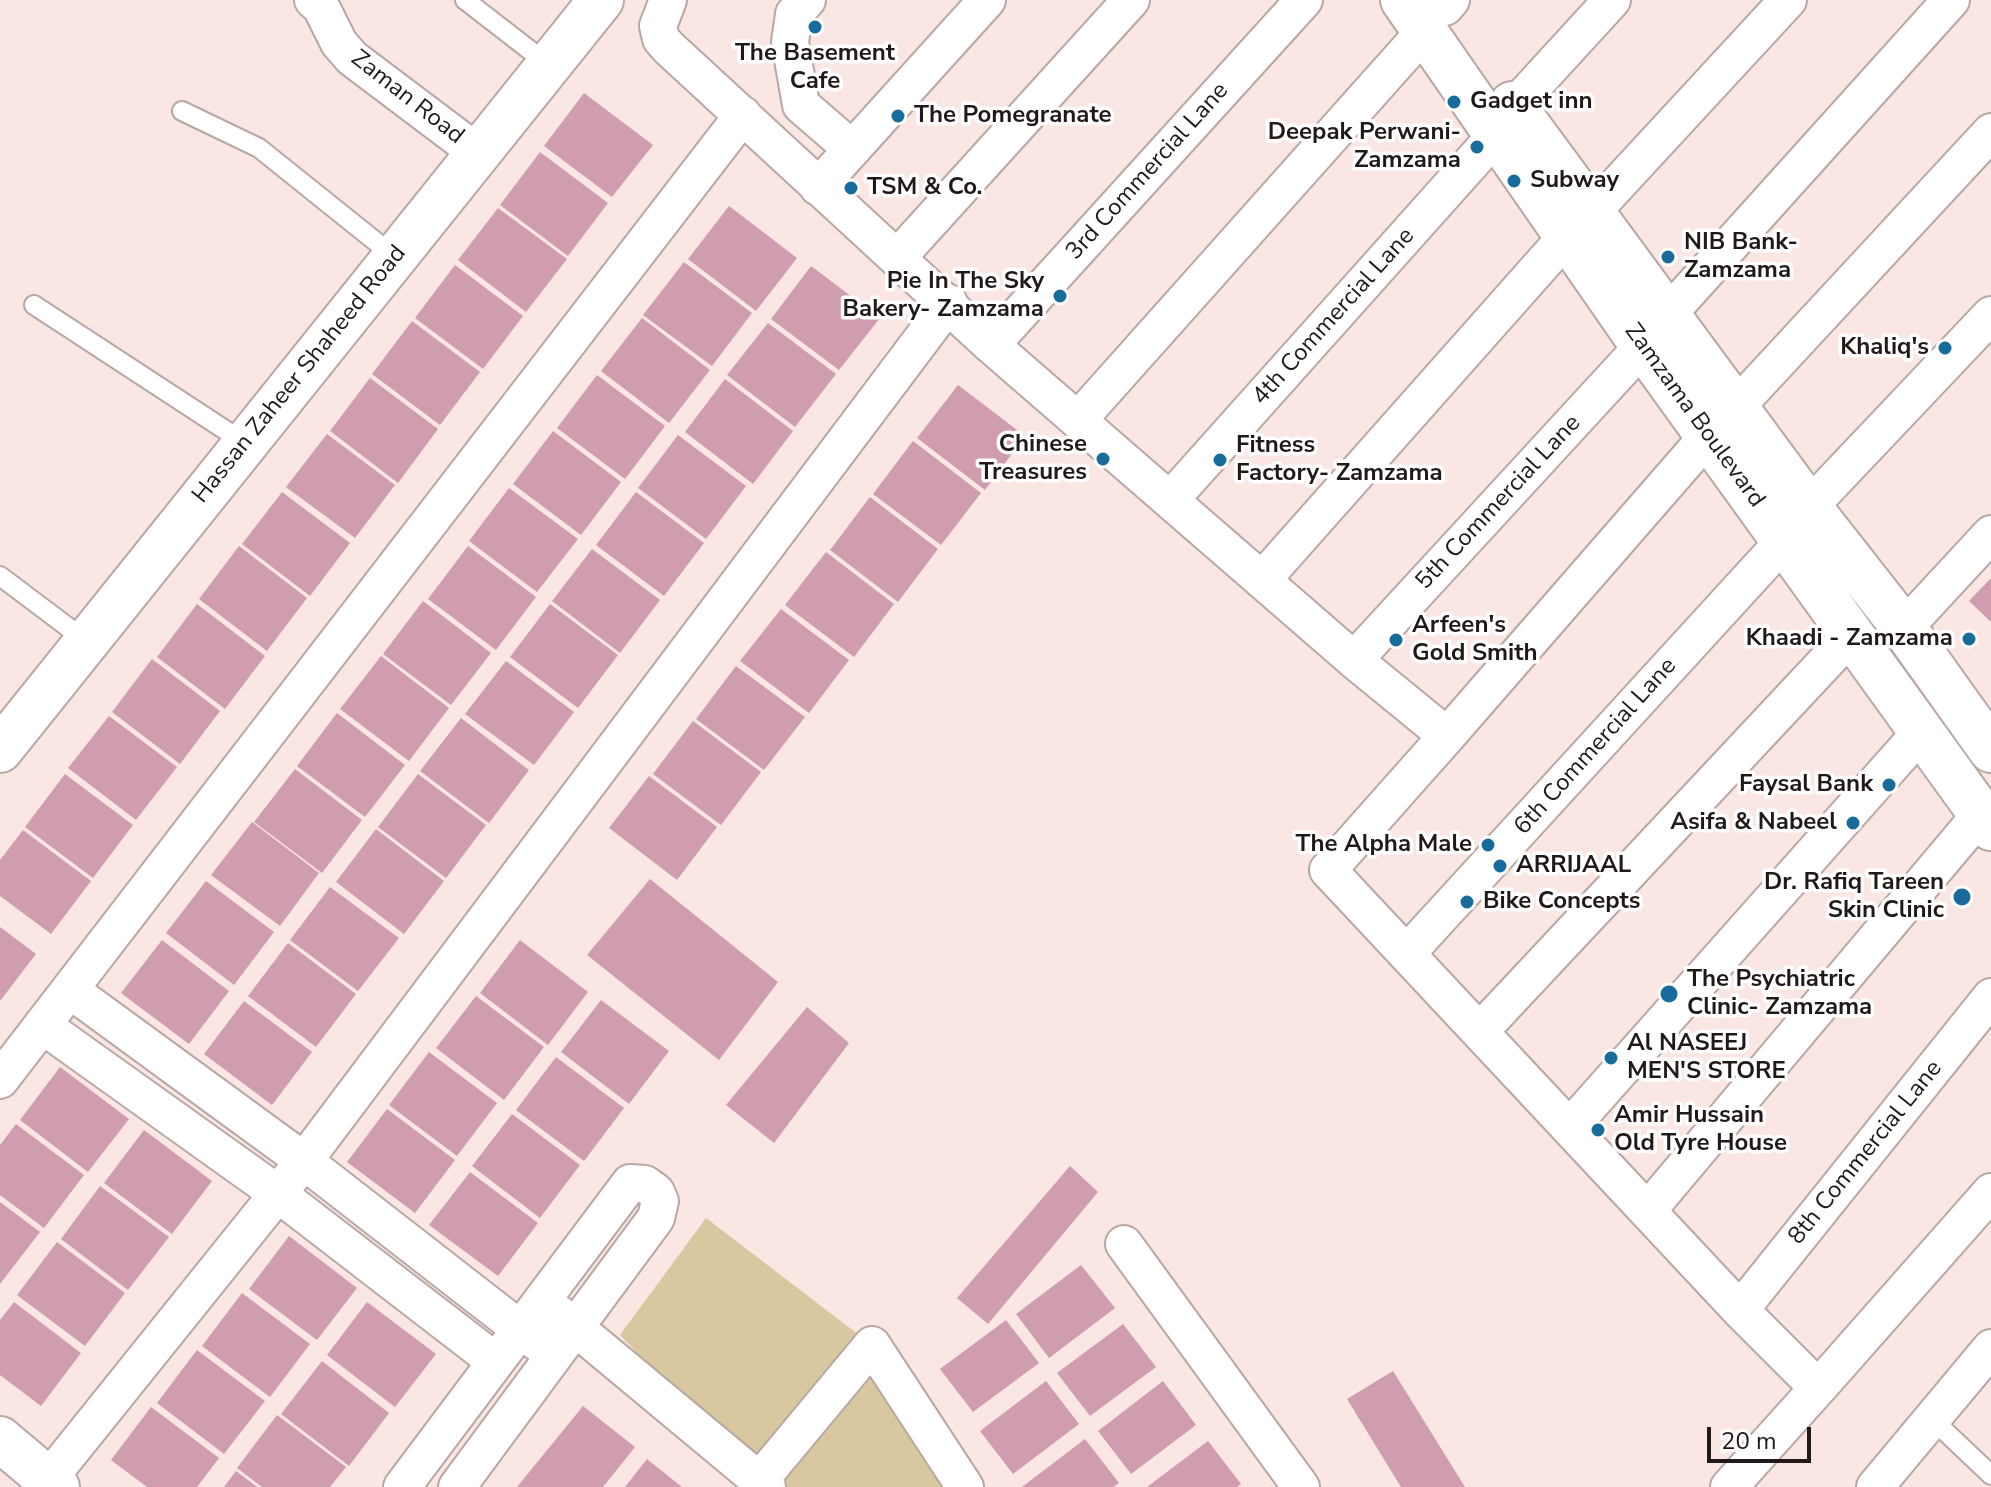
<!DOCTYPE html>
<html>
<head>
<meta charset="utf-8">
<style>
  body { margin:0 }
  #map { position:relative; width:1991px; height:1487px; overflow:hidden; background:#fae6e3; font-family:"Nunito Sans",sans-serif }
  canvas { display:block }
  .scale { position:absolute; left:1707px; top:1427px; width:104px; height:36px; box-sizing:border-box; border:4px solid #201918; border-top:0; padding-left:10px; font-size:24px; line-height:28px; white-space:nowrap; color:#201918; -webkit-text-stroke:6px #fff; paint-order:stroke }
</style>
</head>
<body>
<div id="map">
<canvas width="1991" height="1487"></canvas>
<div class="scale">20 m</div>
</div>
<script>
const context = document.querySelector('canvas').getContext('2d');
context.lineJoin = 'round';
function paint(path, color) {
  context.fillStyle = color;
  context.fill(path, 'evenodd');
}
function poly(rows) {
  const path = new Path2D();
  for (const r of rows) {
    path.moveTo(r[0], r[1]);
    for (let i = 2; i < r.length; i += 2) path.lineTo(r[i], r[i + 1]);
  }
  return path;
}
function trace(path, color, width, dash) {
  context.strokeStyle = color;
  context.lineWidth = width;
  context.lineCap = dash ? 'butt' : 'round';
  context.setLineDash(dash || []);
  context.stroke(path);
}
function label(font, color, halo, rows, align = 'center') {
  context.font = font + ' "Nunito Sans",sans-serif';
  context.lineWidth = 7;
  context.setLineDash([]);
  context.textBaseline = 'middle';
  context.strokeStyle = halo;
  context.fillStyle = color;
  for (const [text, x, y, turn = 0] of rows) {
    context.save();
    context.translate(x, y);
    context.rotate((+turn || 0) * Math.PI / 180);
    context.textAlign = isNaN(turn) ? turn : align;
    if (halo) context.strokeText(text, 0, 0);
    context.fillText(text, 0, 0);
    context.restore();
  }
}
paint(poly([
  [706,1218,872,1345,965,1487,767,1487,759,1481,620,1335]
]), '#d9c7a0');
paint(poly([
  [584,93,653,145,612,197,544,146],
  [540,152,608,203,568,256,500,205],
  [729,206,797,258,756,311,688,259],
  [498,208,567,259,526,312,458,260],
  [684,262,752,313,712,366,643,315],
  [455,265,523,316,483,369,415,318],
  [811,266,880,318,839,370,771,319],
  [642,318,710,370,669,423,601,371],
  [412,321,480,372,440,425,372,374],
  [768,323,836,374,795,427,727,375],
  [597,375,665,426,625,479,557,428],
  [370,378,438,429,398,483,330,431],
  [725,379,793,431,753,484,685,432],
  [958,385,1025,436,985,490,917,438],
  [553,431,621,482,581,535,513,484],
  [327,434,395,485,355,538,286,487],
  [678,435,746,486,706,539,638,488],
  [913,441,981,493,941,545,873,494],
  [509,488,578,539,537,592,469,541],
  [282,492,350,543,310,596,242,544],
  [636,492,704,543,664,596,596,545],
  [870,497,938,549,898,602,830,550],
  [239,546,307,598,267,651,199,599],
  [468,546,536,597,496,650,428,599],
  [592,549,660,600,620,653,552,601],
  [826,552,894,604,854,657,785,605],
  [1991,578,1991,622,1969,601],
  [423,601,491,653,451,705,383,654],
  [197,604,265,656,225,709,157,657],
  [550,604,618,655,578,708,510,657],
  [781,609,849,660,809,713,740,661],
  [381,656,449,708,409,761,340,709],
  [152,659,220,711,180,764,112,712],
  [506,661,574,712,534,765,465,714],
  [736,666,805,717,764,770,696,719],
  [337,713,405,765,365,817,297,766],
  [109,716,177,767,136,820,68,768],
  [461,718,529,770,489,823,420,771],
  [693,721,761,772,721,825,653,774],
  [295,769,362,820,322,873,254,822],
  [65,774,133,825,93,878,25,827],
  [418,774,486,825,446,878,378,827],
  [649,776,717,827,677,880,609,828],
  [252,822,319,873,280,926,211,875],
  [376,829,444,881,404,934,336,882],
  [23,830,91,881,51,934,0,896,0,860],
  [650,879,778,982,719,1060,587,955],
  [206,881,274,932,234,985,166,933],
  [330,887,399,938,358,991,290,940],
  [0,927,36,954,0,1001],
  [162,940,229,991,189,1044,121,993],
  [520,940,588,992,548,1045,480,993],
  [288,943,356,994,316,1047,248,996],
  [476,996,544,1047,504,1100,436,1048],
  [601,1000,669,1051,629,1104,561,1052],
  [244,1001,312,1052,272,1105,204,1054],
  [807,1007,849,1043,774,1143,726,1105],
  [429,1052,497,1103,457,1156,389,1105],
  [556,1057,624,1108,584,1161,516,1110],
  [60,1067,129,1119,88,1172,20,1120],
  [387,1109,455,1160,415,1213,347,1162],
  [512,1114,580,1165,540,1218,472,1166],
  [16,1124,84,1175,44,1228,0,1195,0,1145],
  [144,1130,212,1181,172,1234,104,1183],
  [1070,1166,1098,1192,988,1324,957,1298],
  [470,1172,538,1223,498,1276,429,1225],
  [100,1186,169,1237,128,1290,61,1239],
  [0,1202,40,1232,0,1284],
  [289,1236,357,1288,317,1340,249,1289],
  [57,1242,125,1293,85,1346,17,1295],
  [1081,1265,1115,1308,1049,1358,1016,1314],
  [242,1293,310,1344,270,1397,202,1346],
  [14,1302,81,1353,41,1406,0,1375,0,1320],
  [367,1302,436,1354,395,1407,327,1355],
  [1006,1320,1039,1363,973,1412,940,1369],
  [1123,1324,1156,1367,1090,1416,1057,1373],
  [197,1350,265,1401,224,1454,157,1403],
  [322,1361,389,1413,349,1466,281,1414],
  [1393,1371,1465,1487,1401,1487,1347,1399],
  [1046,1381,1079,1424,1013,1474,980,1431],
  [1163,1381,1196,1425,1131,1474,1098,1431],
  [583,1406,635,1447,603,1487,517,1487],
  [151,1407,219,1458,197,1487,147,1487,111,1460],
  [277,1415,346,1467,330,1487,262,1487,237,1468],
  [1085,1439,1119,1483,1113,1487,1022,1487],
  [1208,1441,1241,1484,1237,1487,1147,1487],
  [647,1459,682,1487,625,1487],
  [236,1471,257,1487,224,1487]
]), '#cf9dae');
const lane = poly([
  [465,0,549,65],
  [182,111,259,148,395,257],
  [34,305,245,443],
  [0,576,85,640],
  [1932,1419,1991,1475]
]);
const street = poly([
  [313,0,321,7,339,43,352,58,478,153],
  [668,0,658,26,661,39,669,48,991,345,1354,660,1447,736,1328,870,1740,1310,1818,1388,1729,1487],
  [807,0,794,14,790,42,801,105,852,149],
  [1445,7,1451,0],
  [1514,107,1612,0],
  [818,187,987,0],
  [1593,211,1788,0],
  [897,258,1131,0],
  [1669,313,1951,0],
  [991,345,1304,0],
  [1736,407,1991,132],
  [1078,420,1425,31],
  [1170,500,1498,133],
  [1809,507,1991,315],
  [1262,580,1568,235],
  [1904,628,1991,534],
  [1354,660,1643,346],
  [1447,736,1708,436],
  [1408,952,1784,541],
  [70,990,304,1161,538,1343],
  [42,1025,277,1193,495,1361],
  [1481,1030,1852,634],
  [0,1080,743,115],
  [1571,1126,1922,731],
  [1648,1210,1981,814],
  [1124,1244,1301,1487],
  [1740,1310,1991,997],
  [559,1314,767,1487],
  [1818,1388,1991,1192],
  [759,1481,872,1345,965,1487],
  [42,1487,304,1161,949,303],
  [402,1487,630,1183,645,1184,656,1192,660,1201,656,1218,457,1487],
  [1875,1487,1991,1348]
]);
const secondary = poly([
  [1403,0,1643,346,1991,828],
  [1512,104,1809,507,1904,628,1991,750],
  [0,750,601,0],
  [0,1439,57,1487]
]);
trace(lane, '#b9a7a4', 22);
trace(street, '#b9a7a4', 40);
trace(secondary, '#b9a7a4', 48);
trace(lane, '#fff', 18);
trace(street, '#fff', 36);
trace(secondary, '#fff', 44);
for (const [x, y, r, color] of [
  [815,27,8,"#176c9c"],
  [1454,102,8,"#176c9c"],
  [898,116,8,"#176c9c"],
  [1477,147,8,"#176c9c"],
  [1514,181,8,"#176c9c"],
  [851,188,8,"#176c9c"],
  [1668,257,8,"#176c9c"],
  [1060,296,8,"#176c9c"],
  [1945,348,8,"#176c9c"],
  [1103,459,8,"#176c9c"],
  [1220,460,8,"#176c9c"],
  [1969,639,8,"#176c9c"],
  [1396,640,8,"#176c9c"],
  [1889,785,8,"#176c9c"],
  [1853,823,8,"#176c9c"],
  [1488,845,8,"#176c9c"],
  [1500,866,8,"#176c9c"],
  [1962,897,10,"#176c9c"],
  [1467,902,8,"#176c9c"],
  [1669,994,10,"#176c9c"],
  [1611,1058,8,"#176c9c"],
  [1598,1130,8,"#176c9c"]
]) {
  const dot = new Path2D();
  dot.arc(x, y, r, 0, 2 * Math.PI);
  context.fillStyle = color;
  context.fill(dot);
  trace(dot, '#fff', 3);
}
label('bold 24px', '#201918', '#fff', [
  ["The Basement",815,54,"center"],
  ["Cafe",815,82,"center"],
  ["Gadget inn",1470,102],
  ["The Pomegranate",914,116],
  ["Deepak Perwani-",1461,133,"right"],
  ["Zamzama",1461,161,"right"],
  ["Subway",1530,181],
  ["TSM & Co.",867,188],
  ["NIB Bank-",1684,243],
  ["Zamzama",1684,271],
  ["Pie In The Sky",1044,282,"right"],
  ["Bakery- Zamzama",1044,310,"right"],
  ["Khaliq's",1929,348,"right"],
  ["Chinese",1087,445,"right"],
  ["Treasures",1087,473,"right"],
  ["Fitness",1236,446],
  ["Factory- Zamzama",1236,474],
  ["Arfeen's",1412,626],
  ["Gold Smith",1412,654],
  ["Khaadi - Zamzama",1953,639,"right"],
  ["Faysal Bank",1873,785,"right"],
  ["Asifa & Nabeel",1837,823,"right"],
  ["The Alpha Male",1472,845,"right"],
  ["ARRIJAAL",1516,866],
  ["Dr. Rafiq Tareen",1944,883,"right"],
  ["Skin Clinic",1944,911,"right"],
  ["Bike Concepts",1483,902],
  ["The Psychiatric",1687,980],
  ["Clinic- Zamzama",1687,1008],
  ["Al NASEEJ",1627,1044],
  ["MEN'S STORE",1627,1072],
  ["Amir Hussain",1614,1116],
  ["Old Tyre House",1614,1144]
], 'left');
label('24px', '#201918', '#fff', [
  ["Zaman Road",407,98,38],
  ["3rd Commercial Lane",1148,172,-48],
  ["4th Commercial Lane",1334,317,-48],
  ["Hassan Zaheer Shaheed Road",300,375,-51],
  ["Zamzama Boulevard",1694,416,54],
  ["5th Commercial Lane",1499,503,-47],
  ["6th Commercial Lane",1596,747,-48],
  ["8th Commercial Lane",1866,1153,-51]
]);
</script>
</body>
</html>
